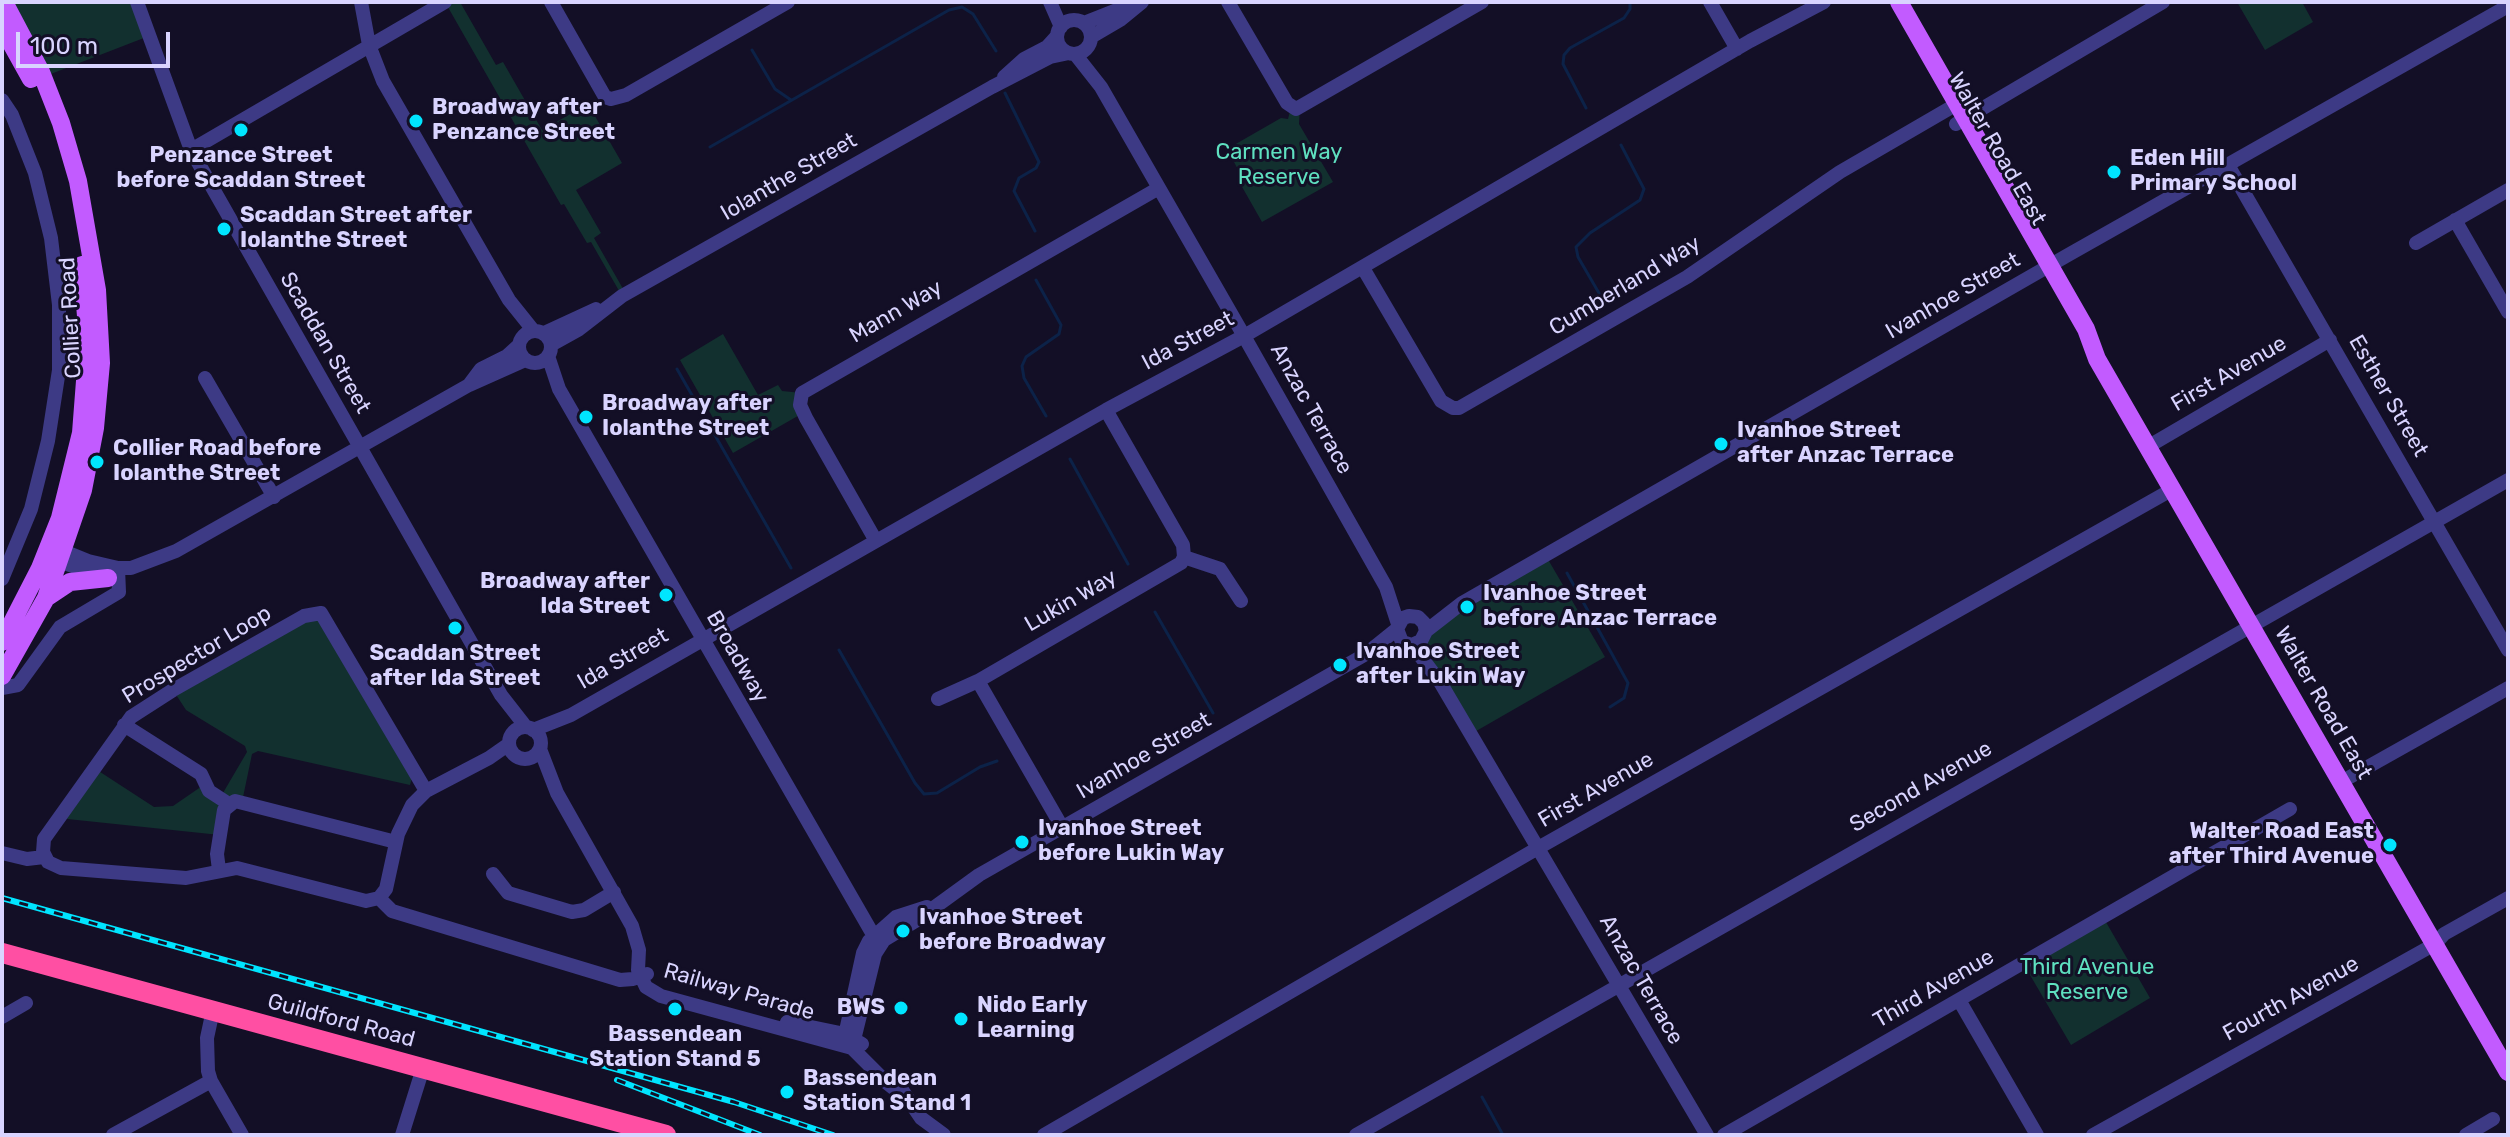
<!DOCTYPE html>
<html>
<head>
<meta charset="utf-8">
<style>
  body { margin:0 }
  #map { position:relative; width:2510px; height:1137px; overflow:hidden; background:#130f26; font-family:Rubik,sans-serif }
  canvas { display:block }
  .frame { position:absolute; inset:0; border:4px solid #d9d4ff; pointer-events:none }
  .scale { position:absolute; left:16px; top:32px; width:154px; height:36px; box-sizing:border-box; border:4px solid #d9d4ff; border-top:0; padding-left:10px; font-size:24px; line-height:28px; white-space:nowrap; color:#d9d4ff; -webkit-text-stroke:6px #130f26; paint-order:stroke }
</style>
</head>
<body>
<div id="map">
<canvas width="2510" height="1137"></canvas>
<div class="frame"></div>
<div class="scale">100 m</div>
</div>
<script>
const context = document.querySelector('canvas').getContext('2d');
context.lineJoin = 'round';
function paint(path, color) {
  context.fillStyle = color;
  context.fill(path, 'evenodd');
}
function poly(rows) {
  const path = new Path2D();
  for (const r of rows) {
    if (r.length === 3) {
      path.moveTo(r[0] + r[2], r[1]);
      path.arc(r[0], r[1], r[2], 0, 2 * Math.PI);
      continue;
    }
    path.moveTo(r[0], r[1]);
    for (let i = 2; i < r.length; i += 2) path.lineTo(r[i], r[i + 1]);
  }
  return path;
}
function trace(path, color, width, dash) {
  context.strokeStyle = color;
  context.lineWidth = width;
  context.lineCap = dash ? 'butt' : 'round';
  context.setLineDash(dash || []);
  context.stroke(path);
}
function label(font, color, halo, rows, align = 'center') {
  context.font = font + ' Rubik,sans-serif';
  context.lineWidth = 6;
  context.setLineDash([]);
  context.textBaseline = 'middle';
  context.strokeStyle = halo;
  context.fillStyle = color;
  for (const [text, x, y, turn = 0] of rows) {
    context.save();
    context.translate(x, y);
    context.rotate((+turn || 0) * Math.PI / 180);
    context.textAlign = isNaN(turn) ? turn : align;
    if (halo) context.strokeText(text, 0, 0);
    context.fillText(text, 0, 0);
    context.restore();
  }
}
paint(poly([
  [4,2,137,2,149,36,43,77],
  [445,2,460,2,496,65,503,62,542,130,588,104,622,163,576,190,601,233,594,238,626,294,622,296,591,242,587,243,564,204,561,205],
  [2237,2,2302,2,2313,22,2265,50],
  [1291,107,1300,107,1299,124,1333,182,1262,222,1237,178,1241,175,1227,149,1281,118,1288,119],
  [723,334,758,395,778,385,782,391,802,393,803,413,733,453,680,360],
  [1546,556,1605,657,1471,734,1440,682,1424,637],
  [321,613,414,770,410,785,258,751,252,754,242,802,229,804,220,835,58,818,94,768,154,807,173,806,205,784,220,798,247,752,245,746,186,710,173,690],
  [2103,917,2150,998,2071,1045,2023,963]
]), '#12302f');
trace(poly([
  [752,50,775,89,791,100],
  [1005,93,1039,162,1036,168,1019,178,1014,191,1035,231],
  [1586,108,1563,64,1564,55,1570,48,1624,18,1630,9,1630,2],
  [710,147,949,10,962,7,973,14,996,51],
  [1036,280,1061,325,1059,334,1026,357,1022,366,1024,378,1046,416],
  [1603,300,1578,257,1576,247,1590,233,1640,200,1644,189,1621,145],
  [677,369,791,568],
  [1070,459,1128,564],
  [1567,573,1628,683,1624,698,1610,707],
  [1155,612,1213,713],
  [839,650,915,783,924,794,937,793,980,767,997,761],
  [1482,1097,1503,1135]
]), '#0c2248', 3);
trace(poly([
  [137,2,191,150,501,695,526,727],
  [361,2,369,45,383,81,509,300,533,330],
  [551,2,601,90,605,97,611,99,626,95,788,2],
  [1050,2,1061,27],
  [1228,2,1287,103,1296,109,1482,2],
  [1710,2,1737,49],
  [1074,37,17],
  [1084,23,1132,4],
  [1091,37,1120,20,1142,2],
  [1075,54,1101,87,1244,336,1386,587,1398,624],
  [1004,77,1024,59,1047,47,1057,36],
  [2,100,12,115,35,173,51,238,59,305,59,370,48,441,31,509,2,579],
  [1956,124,2163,2],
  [191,150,445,2],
  [2228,165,2508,650],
  [2455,220,2508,312],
  [2416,243,2508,190],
  [1363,268,1441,401,1453,408,1459,408,1687,277,1840,172,1957,104],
  [535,347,16],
  [544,333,596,309],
  [551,345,578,330,622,296,992,87,1050,57,1069,53],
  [548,356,559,389,879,945],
  [205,378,274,497],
  [469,385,481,369,507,356,518,346],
  [2149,446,2330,340],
  [876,541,806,418,800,405,802,393,1159,188],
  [56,548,88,561,118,568,131,568,176,551,469,385,525,360],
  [1184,557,1220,569,1241,601],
  [52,559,104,577],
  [1426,631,1462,603,2068,255,2508,6],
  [1412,645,1440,682,1707,1135],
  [978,681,1062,827],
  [2,688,18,685,60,627,119,592,118,568],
  [938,699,978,681,1181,563,1184,557,1183,545,1106,410],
  [124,725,201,774,209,791,229,804],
  [525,743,16],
  [533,730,571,715,1106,410,1244,336,1750,41,1824,2],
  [540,749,557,793,632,926,639,950,638,970,646,987,661,996,852,1048,887,1083,906,1098],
  [2341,782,2508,688],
  [426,791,412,805,398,834,386,889,379,898,366,901,237,868,186,878,61,868,48,862,43,852,44,839,131,717,173,690,304,616,321,613,426,791,489,758,509,744],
  [2,853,27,859,44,857],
  [219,870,217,854,224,810,235,801,396,842],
  [493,874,508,893,572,912,584,910,614,892],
  [379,898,392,911,620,980,633,979,647,974],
  [1959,1000,2037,1135],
  [213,1010,207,1038,208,1071,211,1081,242,1135],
  [2,1017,26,1003],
  [787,1022,845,1034,862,1044],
  [844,1040,863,953,869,941,896,917,927,907],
  [852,1048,875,954,884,940,917,920,979,875,1366,654,1397,629,1403,618,1409,616,1418,617,1424,623,1426,631,1421,641,1412,645,1402,642,1397,629],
  [902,1090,921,1118,944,1135],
  [113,1135,211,1081],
  [402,1135,423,1068],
  [1044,1135,1538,848,2173,489],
  [1356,1135,2508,480],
  [1724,1135,2290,809],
  [2093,1135,2435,944,2444,934,2508,898],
  [2466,1135,2493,1119]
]), '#3d3a85', 14);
trace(poly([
  [1899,2,2086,329,2097,359,2508,1072],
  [2,27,31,79],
  [46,598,70,582,108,578],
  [2,642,40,568,60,518,81,433,88,342,82,265],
  [2,676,46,598,83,490,95,428,101,363,97,290,78,181,61,123,41,72,4,2]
]), '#c25bff', 18);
trace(poly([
  [2,953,666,1135]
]), '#ff4fa3', 20);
const rail = poly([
  [2,898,734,1102,833,1135],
  [617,1080,760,1135]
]);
trace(rail, '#00e5ff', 6);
trace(rail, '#130f26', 3, [9]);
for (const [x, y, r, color] of [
  [416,121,8,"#00e5ff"],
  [241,130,8,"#00e5ff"],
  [2114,172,8,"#00e5ff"],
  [224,229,8,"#00e5ff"],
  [586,417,8,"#00e5ff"],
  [1721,444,8,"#00e5ff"],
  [97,462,8,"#00e5ff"],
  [666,595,8,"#00e5ff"],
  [1467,607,8,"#00e5ff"],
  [455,628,8,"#00e5ff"],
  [1340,665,8,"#00e5ff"],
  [1022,842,8,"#00e5ff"],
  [2390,845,8,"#00e5ff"],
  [903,931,8,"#00e5ff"],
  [901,1008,8,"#00e5ff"],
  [675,1009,8,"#00e5ff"],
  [961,1019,8,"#00e5ff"],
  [787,1092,8,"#00e5ff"]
]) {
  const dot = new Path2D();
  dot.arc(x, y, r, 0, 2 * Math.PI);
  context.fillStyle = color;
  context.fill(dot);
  trace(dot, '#130f26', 3);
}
label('bold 22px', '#d9d4ff', '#130f26', [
  ["Broadway after",432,108],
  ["Penzance Street",432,133],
  ["Penzance Street",241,156,"center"],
  ["before Scaddan Street",241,181,"center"],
  ["Eden Hill",2130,159],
  ["Primary School",2130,184],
  ["Scaddan Street after",240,216],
  ["Iolanthe Street",240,241],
  ["Broadway after",602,404],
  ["Iolanthe Street",602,429],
  ["Ivanhoe Street",1737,431],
  ["after Anzac Terrace",1737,456],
  ["Collier Road before",113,449],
  ["Iolanthe Street",113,474],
  ["Broadway after",650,582,"right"],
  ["Ida Street",650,607,"right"],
  ["Ivanhoe Street",1483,594],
  ["before Anzac Terrace",1483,619],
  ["Ivanhoe Street",1356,652],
  ["after Lukin Way",1356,677],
  ["Scaddan Street",455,654,"center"],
  ["after Ida Street",455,679,"center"],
  ["Ivanhoe Street",1038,829],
  ["before Lukin Way",1038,854],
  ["Walter Road East",2374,832,"right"],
  ["after Third Avenue",2374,857,"right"],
  ["Ivanhoe Street",919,918],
  ["before Broadway",919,943],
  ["Nido Early",977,1006],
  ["Learning",977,1031],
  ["BWS",885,1008,"right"],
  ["Bassendean",675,1035,"center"],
  ["Station Stand 5",675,1060,"center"],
  ["Bassendean",803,1079],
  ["Station Stand 1",803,1104]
], 'left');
label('22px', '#d9d4ff', '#130f26', [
  ["Walter Road East",1997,149,60],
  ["Iolanthe Street",789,177,-30],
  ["Cumberland Way",1625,286,-31],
  ["Ivanhoe Street",1953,296,-30],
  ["Mann Way",896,312,-30],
  ["Collier Road",71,318,-93],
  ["Ida Street",1188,341,-28],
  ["Scaddan Street",325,343,60],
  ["First Avenue",2229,374,-30],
  ["Esther Street",2388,396,60],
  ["Anzac Terrace",1311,409,61],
  ["Lukin Way",1071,601,-30],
  ["Prospector Loop",197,655,-31],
  ["Broadway",737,657,60],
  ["Ida Street",623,659,-30],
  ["Walter Road East",2323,703,60],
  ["Ivanhoe Street",1144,756,-30],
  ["Second Avenue",1921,787,-30],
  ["First Avenue",1596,790,-30],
  ["Anzac Terrace",1641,980,60],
  ["Third Avenue",1934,989,-30],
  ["Railway Parade",739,992,16],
  ["Fourth Avenue",2291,999,-29],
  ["Guildford Road",341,1021,15]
]);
label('22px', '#5fe0c0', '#130f26', [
  ["Carmen Way",1279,153],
  ["Reserve",1279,178],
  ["Third Avenue",2087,968],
  ["Reserve",2087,993]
]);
</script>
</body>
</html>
